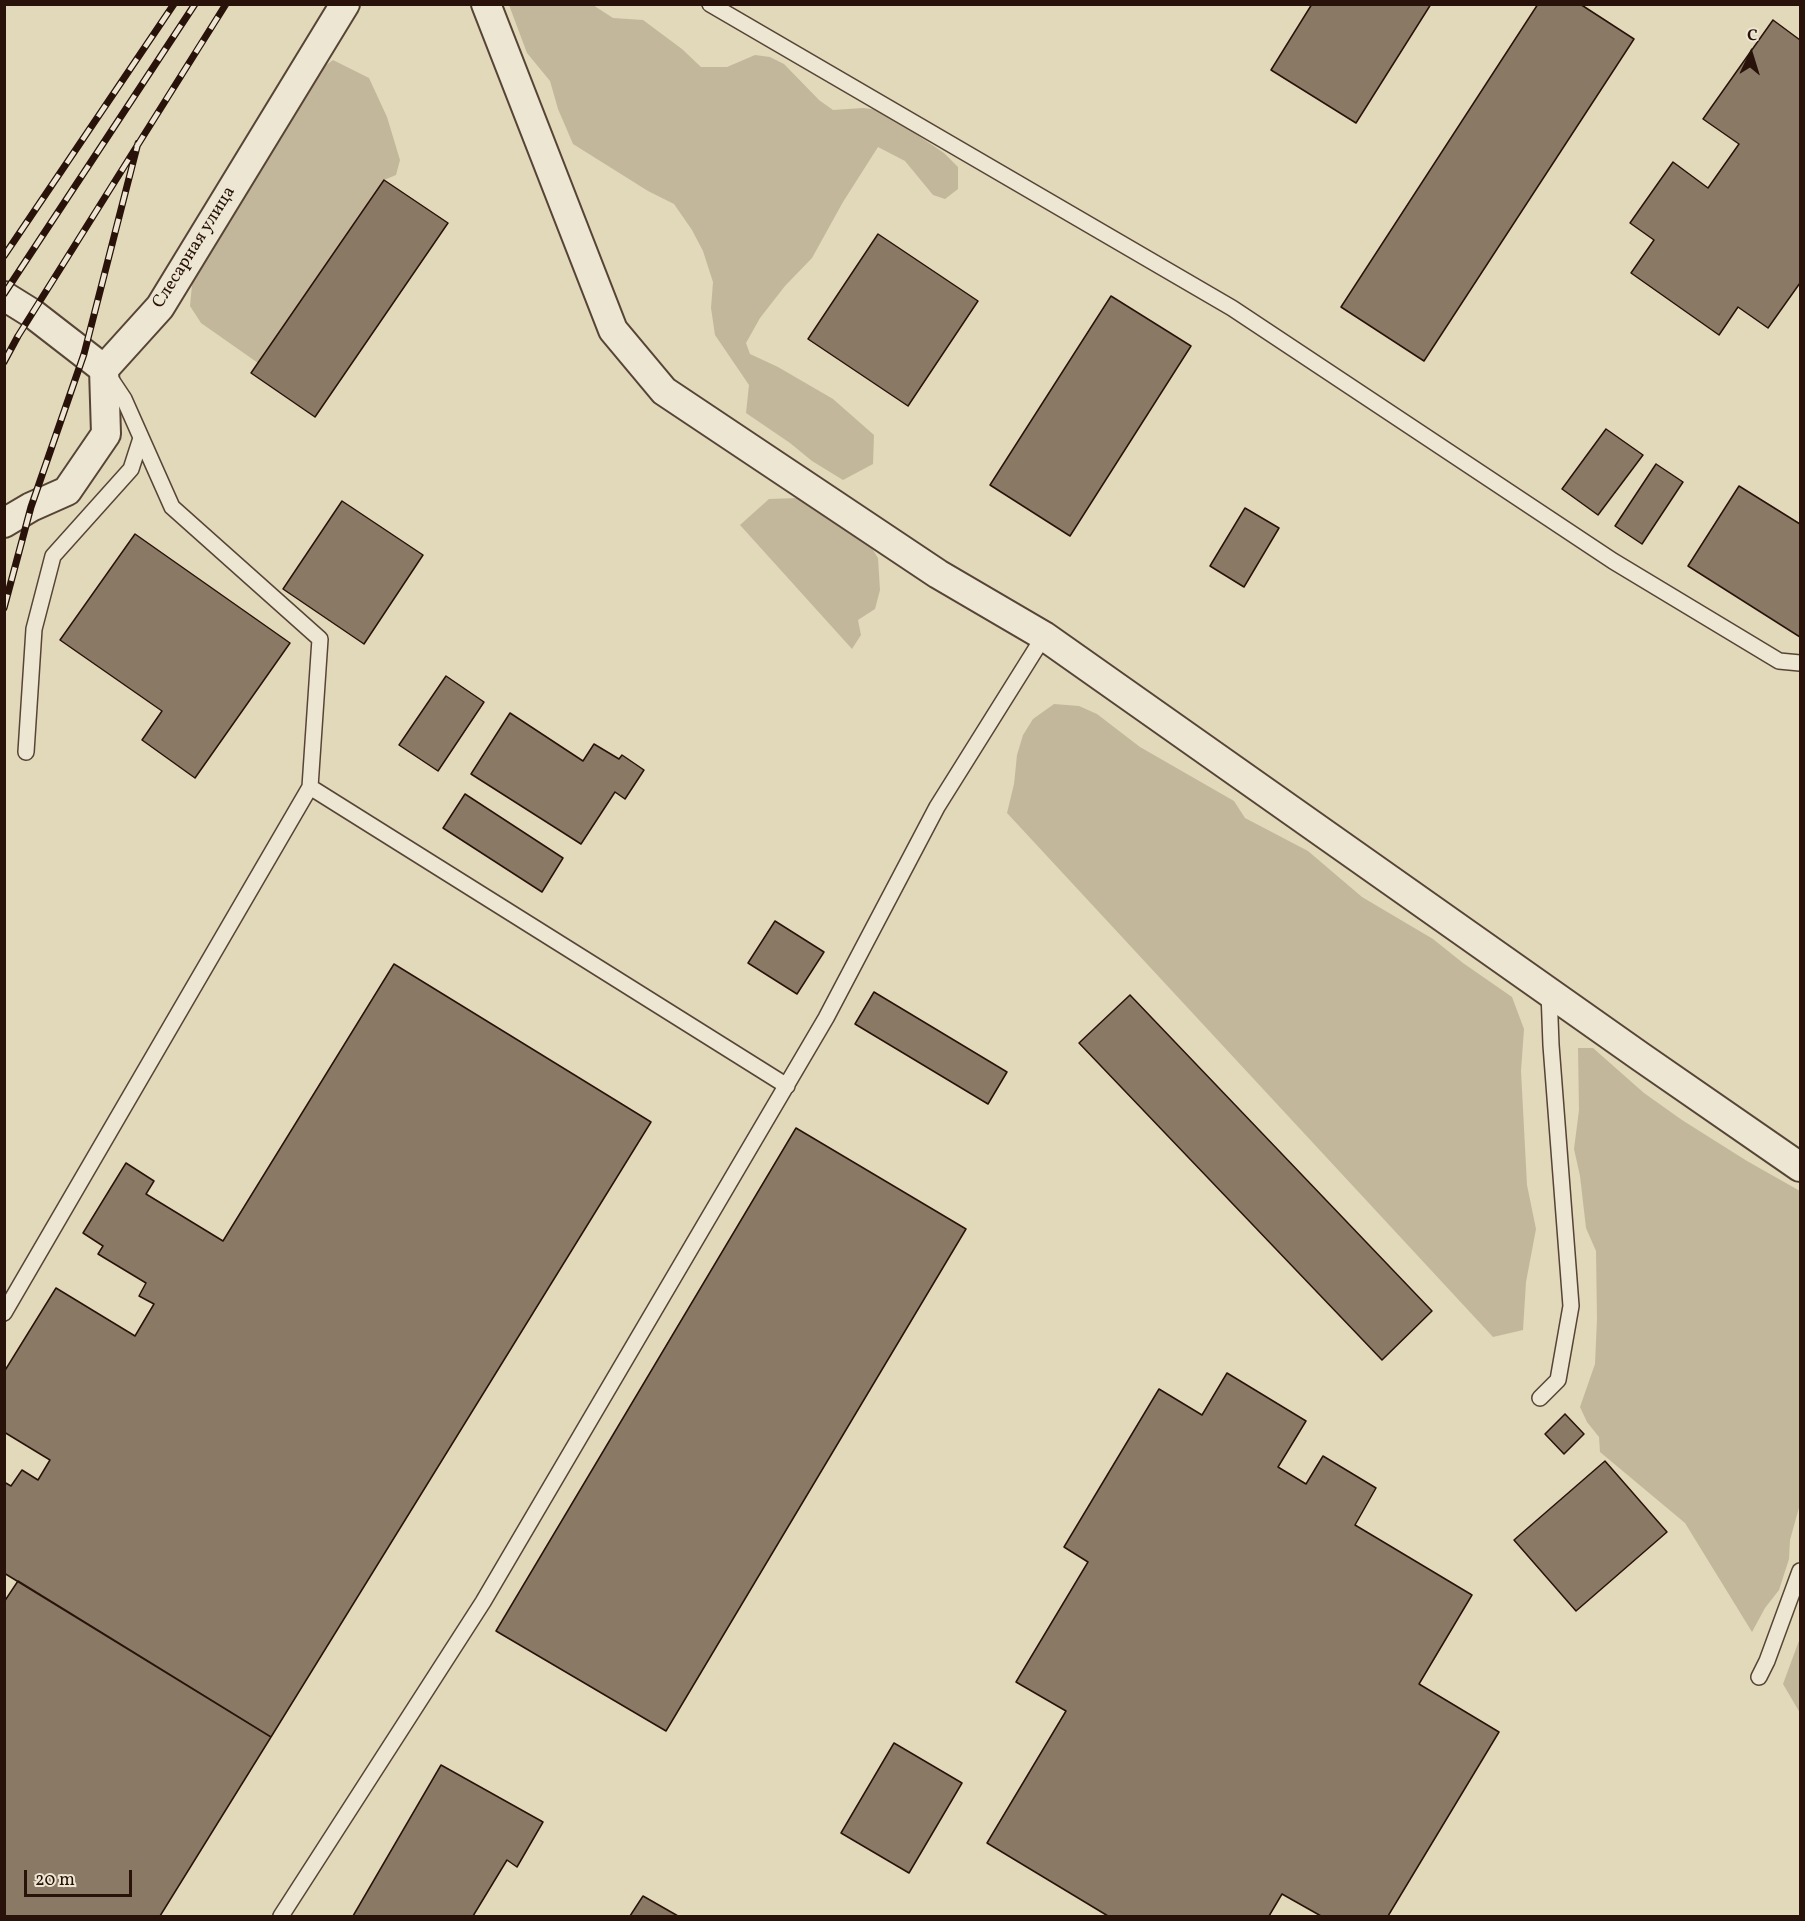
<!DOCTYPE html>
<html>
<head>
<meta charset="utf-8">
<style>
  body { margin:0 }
  #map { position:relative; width:1805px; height:1921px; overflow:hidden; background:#e1d9b9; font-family:Vollkorn,serif }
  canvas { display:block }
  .frame { position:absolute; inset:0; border:6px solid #29120a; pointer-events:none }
  .north { position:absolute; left:1721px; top:24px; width:60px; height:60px; -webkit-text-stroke:4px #ece6d2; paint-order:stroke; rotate:4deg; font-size:16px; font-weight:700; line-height:24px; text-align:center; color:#29120a }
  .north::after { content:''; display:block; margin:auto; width:21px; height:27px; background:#29120a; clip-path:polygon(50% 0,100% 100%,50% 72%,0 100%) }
  .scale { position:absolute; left:24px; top:1870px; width:108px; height:27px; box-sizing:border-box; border:3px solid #29120a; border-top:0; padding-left:8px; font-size:18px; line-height:21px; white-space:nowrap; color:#29120a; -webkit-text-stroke:4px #ece6d2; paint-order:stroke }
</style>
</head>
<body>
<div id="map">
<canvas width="1805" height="1921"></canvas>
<div class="frame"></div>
<div class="north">С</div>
<div class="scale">20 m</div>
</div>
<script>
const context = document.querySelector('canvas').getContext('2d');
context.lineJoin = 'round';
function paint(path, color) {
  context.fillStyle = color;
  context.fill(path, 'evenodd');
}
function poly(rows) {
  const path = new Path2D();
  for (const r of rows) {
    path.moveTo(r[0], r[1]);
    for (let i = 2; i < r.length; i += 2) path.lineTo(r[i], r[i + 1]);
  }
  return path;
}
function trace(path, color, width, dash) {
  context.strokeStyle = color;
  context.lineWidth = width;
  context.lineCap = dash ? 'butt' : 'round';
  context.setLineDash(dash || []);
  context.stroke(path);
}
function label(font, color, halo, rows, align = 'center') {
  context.font = font + ' Vollkorn,serif';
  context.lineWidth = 5;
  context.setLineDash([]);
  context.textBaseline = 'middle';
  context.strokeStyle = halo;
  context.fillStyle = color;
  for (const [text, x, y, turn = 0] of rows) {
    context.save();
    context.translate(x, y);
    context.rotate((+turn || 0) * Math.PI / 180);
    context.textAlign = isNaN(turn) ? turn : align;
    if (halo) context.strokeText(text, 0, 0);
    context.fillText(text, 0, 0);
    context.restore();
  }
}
paint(poly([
  [509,5,593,5,613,18,643,20,682,49,701,67,727,67,755,55,770,57,784,64,819,100,833,110,863,108,880,110,944,153,958,167,958,189,945,199,933,195,905,161,878,147,843,202,812,258,785,286,760,318,746,343,750,354,778,367,833,399,874,435,873,464,843,480,812,461,790,443,746,413,749,385,715,335,711,308,713,282,703,251,692,230,674,204,648,191,573,144,558,109,550,81,527,53],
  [333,60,369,78,387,117,400,160,396,175,384,180,258,363,201,323,190,306,192,285,194,275,237,200,251,186,321,69],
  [798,498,812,502,828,519,868,542,878,558,880,590,875,609,858,620,861,635,852,649,740,525,769,499],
  [1054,704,1079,706,1097,714,1140,747,1234,801,1245,818,1308,851,1362,897,1433,939,1463,963,1512,997,1524,1029,1521,1071,1527,1185,1536,1229,1526,1282,1523,1330,1493,1337,1007,813,1014,784,1017,755,1023,735,1033,719],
  [1578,1048,1593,1048,1644,1093,1682,1120,1747,1161,1800,1191,1800,1504,1790,1540,1789,1559,1779,1590,1765,1608,1752,1632,1685,1523,1600,1452,1599,1437,1587,1422,1580,1407,1595,1364,1597,1319,1596,1251,1586,1228,1580,1176,1574,1149,1579,1110],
  [1800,1638,1800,1713,1783,1684]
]), '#c2b79b');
const building = poly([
  [1312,4,1431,4,1356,123,1271,70,1312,4],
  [1538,4,1580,4,1634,39,1424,361,1341,307,1538,4],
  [1773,20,1800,40,1800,283,1768,328,1738,307,1719,335,1631,273,1654,240,1630,223,1673,162,1708,188,1739,144,1703,119,1773,20],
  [384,180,448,223,315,417,251,373,384,180],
  [878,234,978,301,908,406,808,339,878,234],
  [1111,296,1191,346,1070,536,990,485,1111,296],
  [1606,429,1643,455,1598,515,1562,489,1606,429],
  [1656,464,1683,482,1642,544,1615,526,1656,464],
  [1739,486,1800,524,1800,637,1688,566,1739,486],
  [342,501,423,555,364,644,283,589,342,501],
  [1245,508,1279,528,1244,587,1210,566,1245,508],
  [135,534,290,643,195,778,142,740,162,711,60,640,135,534],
  [446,676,484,702,438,771,399,745,446,676],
  [510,713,583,761,594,744,619,759,622,755,644,770,625,799,615,792,581,844,471,774,510,713],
  [465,794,563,858,542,892,443,828,465,794],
  [775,921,824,952,797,994,748,963,775,921],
  [394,964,651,1122,271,1737,4,1573,4,1482,11,1486,22,1470,38,1480,50,1460,4,1432,4,1372,56,1288,135,1336,154,1304,139,1296,146,1283,98,1254,103,1246,83,1233,126,1163,154,1181,146,1194,223,1241,394,964],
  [874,992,1007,1072,988,1104,855,1024,874,992],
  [1130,995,1432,1311,1382,1360,1079,1043,1130,995],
  [796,1128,966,1229,666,1731,496,1631,796,1128],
  [1227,1373,1306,1421,1278,1467,1306,1484,1323,1456,1376,1488,1355,1525,1472,1595,1419,1684,1499,1732,1388,1916,1321,1916,1282,1894,1269,1916,1108,1916,987,1843,1066,1711,1016,1682,1088,1562,1064,1547,1159,1389,1202,1415,1227,1373],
  [1565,1414,1584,1434,1564,1454,1545,1434,1565,1414],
  [1605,1461,1667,1532,1576,1611,1514,1540,1605,1461],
  [18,1581,271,1737,160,1916,4,1916,4,1602,18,1581],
  [894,1743,962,1783,909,1873,841,1833,894,1743],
  [441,1765,543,1822,517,1867,507,1860,473,1916,353,1916,441,1765],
  [643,1896,678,1916,630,1916,643,1896]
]);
paint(building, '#897965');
trace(building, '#29120a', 1.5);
const lane = poly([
  [710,4,1232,308,1613,561,1779,661,1800,663],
  [108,375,124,399,172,507,320,639,310,787,787,1086],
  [26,752,34,629,53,556,131,469,141,438],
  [4,1313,310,787],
  [1540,1398,1558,1380,1571,1306,1551,1045,1549,992],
  [1759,1677,1767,1661,1800,1571],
  [281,1916,483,1602,826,1018,937,807,1044,636]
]);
const street = poly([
  [486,4,613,330,664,391,938,574,1044,636,1641,1057,1800,1167],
  [4,296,33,314,104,369],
  [4,523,31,507,67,491,106,434,104,369,160,307,345,4]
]);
trace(lane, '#574436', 18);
trace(street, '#574436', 32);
trace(lane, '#ece6d2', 15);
trace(street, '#ece6d2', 28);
const rail = poly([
  [4,256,174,4],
  [4,294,195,4],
  [4,362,18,336,226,4],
  [4,608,31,507,84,354,138,143]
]);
trace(rail, '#29120a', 7);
trace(rail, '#ece6d2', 4.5, [14]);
label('18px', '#29120a', '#ece6d2', [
  ["Слесарная улица",195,248,-58]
]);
</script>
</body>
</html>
